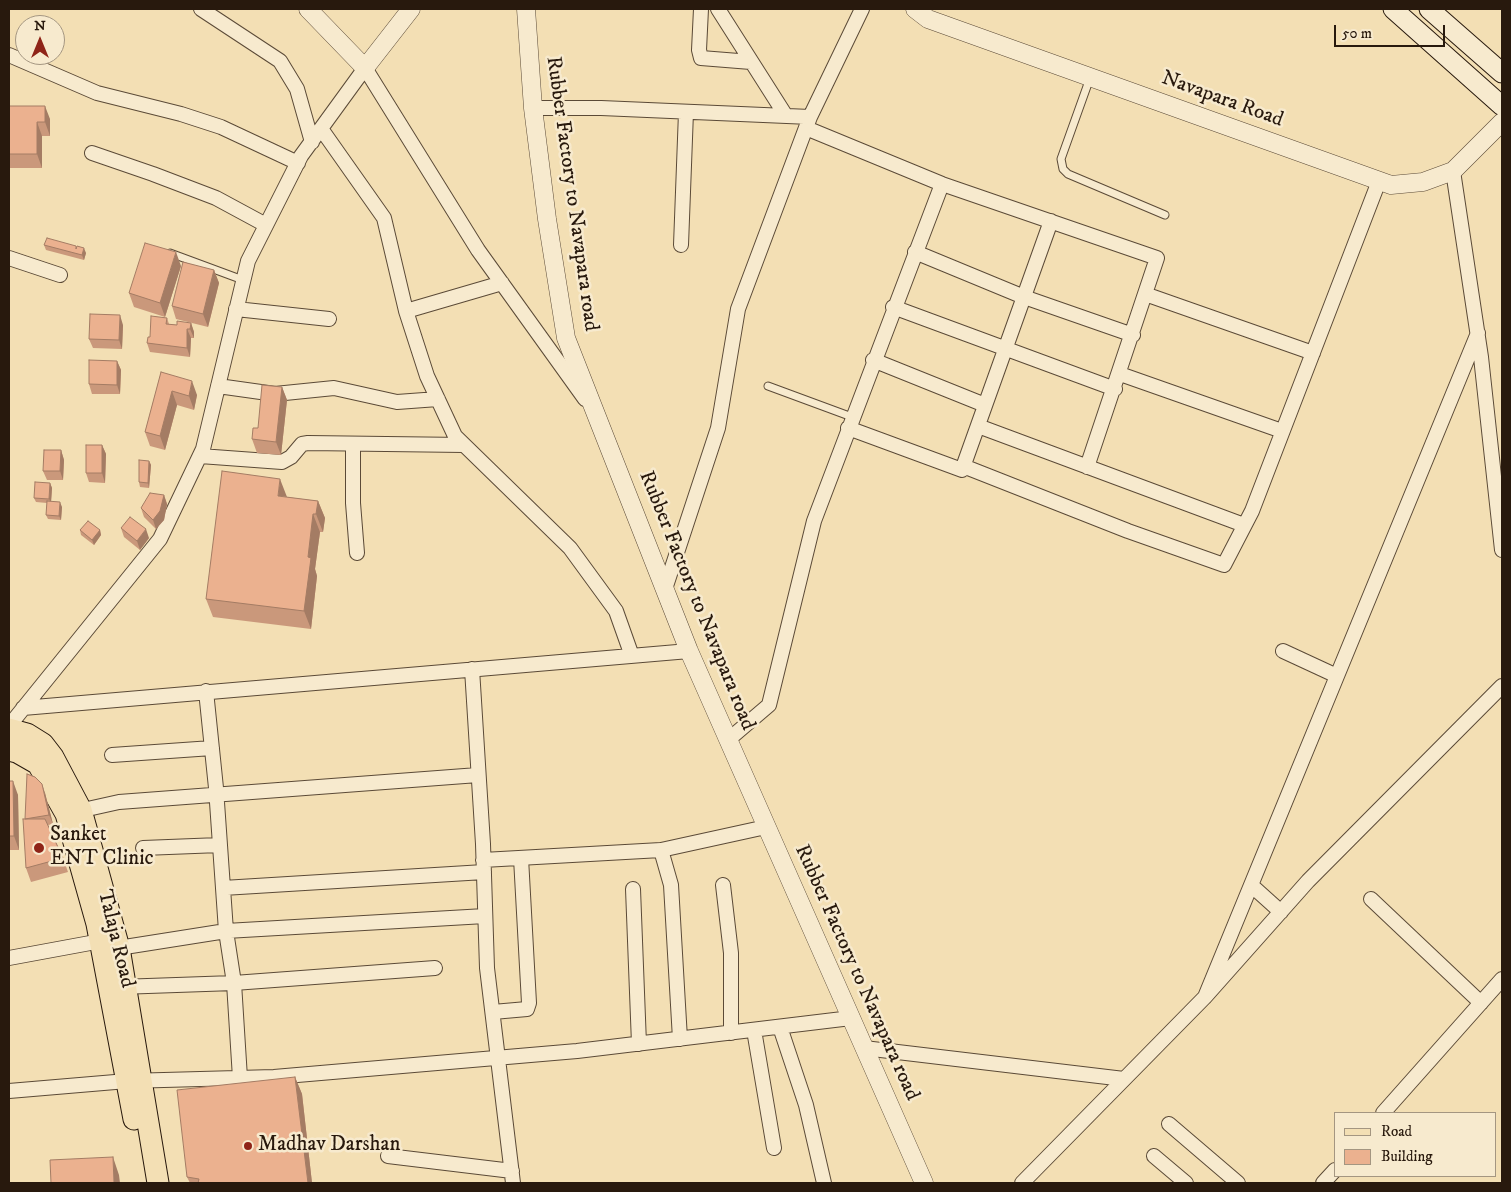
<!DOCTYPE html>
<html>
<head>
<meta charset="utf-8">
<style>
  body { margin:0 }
  #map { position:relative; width:1511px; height:1192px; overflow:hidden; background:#f3dfb4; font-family:"IM FELL DW Pica",serif }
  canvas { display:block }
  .frame { position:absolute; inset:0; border:10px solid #28190d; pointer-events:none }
  .legend { position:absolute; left:1334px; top:1112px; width:162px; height:65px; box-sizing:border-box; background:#f7eace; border:1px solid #a49681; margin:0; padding:6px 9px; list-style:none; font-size:15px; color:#28190d }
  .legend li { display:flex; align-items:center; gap:10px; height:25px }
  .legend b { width:25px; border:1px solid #a49681 }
  .north { position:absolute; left:15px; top:15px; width:50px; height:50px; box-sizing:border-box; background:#f7eace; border:1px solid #a49681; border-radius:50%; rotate:0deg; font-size:14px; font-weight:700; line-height:20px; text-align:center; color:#28190d }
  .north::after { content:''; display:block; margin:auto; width:18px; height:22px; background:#8f2418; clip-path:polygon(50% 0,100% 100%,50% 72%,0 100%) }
  .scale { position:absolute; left:1334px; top:25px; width:111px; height:22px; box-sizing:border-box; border:2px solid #28190d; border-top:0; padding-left:6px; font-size:15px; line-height:18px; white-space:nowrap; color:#28190d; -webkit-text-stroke:4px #f7eace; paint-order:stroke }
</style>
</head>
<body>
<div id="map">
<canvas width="1511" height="1192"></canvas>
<div class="frame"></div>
<ul class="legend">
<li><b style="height:6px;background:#f3dfb4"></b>Road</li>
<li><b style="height:14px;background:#ebb18f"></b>Building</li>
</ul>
<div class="north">N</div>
<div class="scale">50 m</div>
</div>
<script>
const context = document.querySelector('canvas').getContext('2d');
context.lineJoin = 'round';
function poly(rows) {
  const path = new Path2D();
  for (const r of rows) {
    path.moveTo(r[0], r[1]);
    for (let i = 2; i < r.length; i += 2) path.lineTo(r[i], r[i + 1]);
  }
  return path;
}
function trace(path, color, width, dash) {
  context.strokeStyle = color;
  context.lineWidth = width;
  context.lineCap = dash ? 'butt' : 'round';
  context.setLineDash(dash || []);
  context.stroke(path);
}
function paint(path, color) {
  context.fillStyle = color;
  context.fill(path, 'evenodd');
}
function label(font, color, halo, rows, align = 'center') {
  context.font = font + ' "IM FELL DW Pica",serif';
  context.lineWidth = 5;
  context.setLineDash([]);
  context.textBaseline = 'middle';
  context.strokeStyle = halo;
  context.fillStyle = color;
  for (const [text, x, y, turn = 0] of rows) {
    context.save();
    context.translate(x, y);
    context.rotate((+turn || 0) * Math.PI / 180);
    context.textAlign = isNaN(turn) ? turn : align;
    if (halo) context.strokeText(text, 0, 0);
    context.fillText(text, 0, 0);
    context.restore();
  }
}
const service = poly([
  [1090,78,1061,159,1063,169,1068,174,1165,215],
  [170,253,243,280],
  [768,386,852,417]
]);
const minor = poly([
  [201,9,280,61,297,89,312,142],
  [701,9,699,50,701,58,751,62],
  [718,9,786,116],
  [9,55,97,93,181,114,221,127,298,163],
  [533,108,601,108,810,117,862,9],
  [806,128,942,184,1157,258,1087,467],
  [322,130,384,218,406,311,427,376,455,436,570,548,616,611,632,656],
  [92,153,153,174,216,198,266,225],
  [1453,171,1481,357,1502,550],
  [681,245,686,112],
  [915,252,1024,297,1133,335],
  [9,258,60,275],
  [1145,294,1313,353],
  [893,307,1115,389],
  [236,309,329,319],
  [406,311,502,283],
  [873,360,985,405],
  [1120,374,1282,431],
  [218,386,275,394,334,388,397,402,438,399],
  [978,426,1244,525],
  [848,428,962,470,1051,221],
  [353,445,353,503,357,553],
  [200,456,282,462,291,457,302,444,308,443,464,445],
  [963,466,1128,531,1224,565,1252,511,1379,181],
  [665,589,718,428,738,309,810,117],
  [1283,651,1337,676],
  [472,669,483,844,487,968,513,1183],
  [23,708,689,651],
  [9,726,160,539,203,449,248,261,301,156,365,68,478,250,585,399],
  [728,740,769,705,814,521,942,184],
  [112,755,212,748],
  [74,812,119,802,478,775],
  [143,848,220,845],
  [661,850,766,827],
  [483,860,661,850,671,885,680,1039],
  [723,885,731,953,731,1033],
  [1251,885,1281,912],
  [223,888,484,872],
  [633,889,639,1044],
  [1371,899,1481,1003],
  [112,949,226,931,216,788,206,691],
  [9,958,101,941],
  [119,987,234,983,435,968],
  [1205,997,1478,333],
  [493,1012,527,1009,529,1003,521,858],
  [780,1027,806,1105,824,1183],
  [754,1030,774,1148],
  [864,1048,1124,1079],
  [240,1078,234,983,226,931,485,916],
  [9,1091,127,1081,274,1077,577,1051,851,1018],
  [1383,1113,1502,979],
  [1169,1124,1238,1183],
  [388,1156,512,1171],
  [1154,1156,1186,1183],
  [1022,1183,1205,997,1308,881,1502,686],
  [1323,1183,1335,1170]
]);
const tertiary = poly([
  [308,9,365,68,411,9],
  [526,9,533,108,547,219,566,338,689,651,924,1183],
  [915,9,928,19,1391,185,1423,182,1453,171,1502,122]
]);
const secondary = poly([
  [1393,9,1502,106],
  [1429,9,1502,73]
]);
const primary = poly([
  [9,729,27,734,43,744,53,757,81,810,119,948,158,1183],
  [9,750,17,752,38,764,66,814,97,924,134,1119]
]);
trace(service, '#5b4a37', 9);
trace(minor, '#5b4a37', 16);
trace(tertiary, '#5b4a37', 19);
trace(secondary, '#28190d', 21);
trace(primary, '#28190d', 23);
trace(service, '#f7eace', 7);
trace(minor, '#f7eace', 14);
trace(tertiary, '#f7eace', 18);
trace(secondary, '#f7eace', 19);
trace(primary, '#f3dfb4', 21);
paint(poly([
  [9,106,50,119,50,136,42,136,42,168,9,168],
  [44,245,76,247,86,253,84,260,46,250],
  [181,266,165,317,134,307,129,293],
  [214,270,219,283,208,327,176,319,172,306],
  [167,318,169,324,177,325,191,323,194,332,194,338,191,338,190,357,150,352,147,343,150,337],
  [123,325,122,349,93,348,89,339],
  [117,361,121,370,120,394,92,394,89,384],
  [161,372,197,395,194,410,177,405,165,450,150,446,145,432],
  [282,387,287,400,281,455,257,453,252,439],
  [102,445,106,454,105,483,89,482,86,473],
  [61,450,64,460,63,480,47,480,43,471],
  [149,461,151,465,149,488,140,487,139,482],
  [50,483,52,488,51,501,62,507,61,520,48,519,46,515,47,503,36,502,34,498],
  [164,495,167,504,164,520,156,529,144,517,141,508],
  [287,497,318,501,325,518,323,532,320,532,315,569,317,576,311,629,213,617,206,599],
  [121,528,149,538,140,550,124,537],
  [80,530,100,530,101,535,94,545,81,535],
  [9,781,18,795,19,850,9,850],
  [45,793,53,824,48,825,63,858,68,872,31,882,26,868,25,819],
  [295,1077,302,1094,312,1183,190,1183,187,1177]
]), '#ca987b');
paint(poly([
  [45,106,50,119,50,136,45,122],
  [37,122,42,136,42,168,37,154],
  [84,248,86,253,84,260,82,255],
  [176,252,181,266,165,317,160,303],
  [214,270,219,283,208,327,203,314],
  [120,315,123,325,122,349,119,340],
  [191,323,194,332,194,338,190,329],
  [187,329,191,338,190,357,187,348],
  [117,361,121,370,120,394,117,385],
  [192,381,197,395,194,410,189,396],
  [282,387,287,400,281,455,276,442],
  [172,391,177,405,165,450,160,436],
  [102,445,106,454,105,483,102,473],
  [61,450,64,460,63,480,60,471],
  [149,461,151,465,149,488,148,483],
  [280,479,287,497,278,496],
  [50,483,52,488,51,503,49,499],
  [164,495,167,504,164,520,156,529,153,520],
  [318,501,325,518,323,532,316,514],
  [60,502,62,507,61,520,59,516],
  [313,514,320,532,315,569,317,576,311,629,304,611,308,557],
  [146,529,149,538,140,550,137,541],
  [100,530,101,535,94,545,92,540],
  [13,781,18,795,19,850,14,836],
  [42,784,45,793,53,824,49,815],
  [295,1077,302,1094,312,1183,308,1183],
  [113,1157,119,1175,120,1183,114,1183]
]), '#a47c64');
const building = poly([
  [9,106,45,106,45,122,37,122,37,154,9,154,9,106],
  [47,238,76,246,76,249,77,246,84,248,82,255,44,245,47,238],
  [145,243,176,252,160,303,129,293,145,243],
  [183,262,214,270,203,314,172,306,183,262],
  [90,314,120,315,119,340,89,339,90,314],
  [151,316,167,318,166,324,177,325,177,321,191,323,190,329,187,329,187,348,147,343,148,337,150,337,151,316],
  [89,360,117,361,117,385,89,384,89,360],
  [161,372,192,381,189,396,172,391,160,436,145,432,161,372],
  [262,385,282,387,276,442,252,439,253,428,258,428,262,385],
  [86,445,102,445,102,473,86,473,86,445],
  [44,450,61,450,60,471,43,471,44,450],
  [139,460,149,461,148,483,139,482,139,460],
  [222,471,280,479,278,496,318,501,316,514,313,514,308,557,311,558,304,611,206,599,222,471],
  [35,482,50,483,49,499,34,498,35,482],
  [150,493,164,495,160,511,153,520,141,508,150,493],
  [47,501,60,502,59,516,46,515,47,501],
  [130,517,146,529,137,541,121,528,130,517],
  [88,521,100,530,92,540,80,530,88,521],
  [27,774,35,777,42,784,49,815,25,819,27,774],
  [9,781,13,781,14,836,9,836,9,781],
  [23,819,45,819,63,858,26,868,23,819],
  [295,1077,308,1183,198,1183,199,1179,187,1177,177,1090,295,1077],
  [113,1157,114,1183,51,1183,50,1160,113,1157]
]);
paint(building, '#ebb18f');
trace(building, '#a47c64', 1);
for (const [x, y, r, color] of [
  [39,848,6,"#8f2418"],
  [248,1146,5,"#8f2418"]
]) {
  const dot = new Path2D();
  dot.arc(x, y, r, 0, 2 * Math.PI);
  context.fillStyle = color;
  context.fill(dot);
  trace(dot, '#f7eace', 2);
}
label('21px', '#28190d', '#f7eace', [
  ["Navapara Road",1222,100,20],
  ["Rubber Factory to Navapara road",571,194,82],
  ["Rubber Factory to Navapara road",696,601,68],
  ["Talaja Road",115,939,76],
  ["Rubber Factory to Navapara road",856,973,66]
]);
label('21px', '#28190d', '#f7eace', [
  ["Sanket",50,836],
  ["ENT Clinic",50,860],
  ["Madhav Darshan",258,1146]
], 'left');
</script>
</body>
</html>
